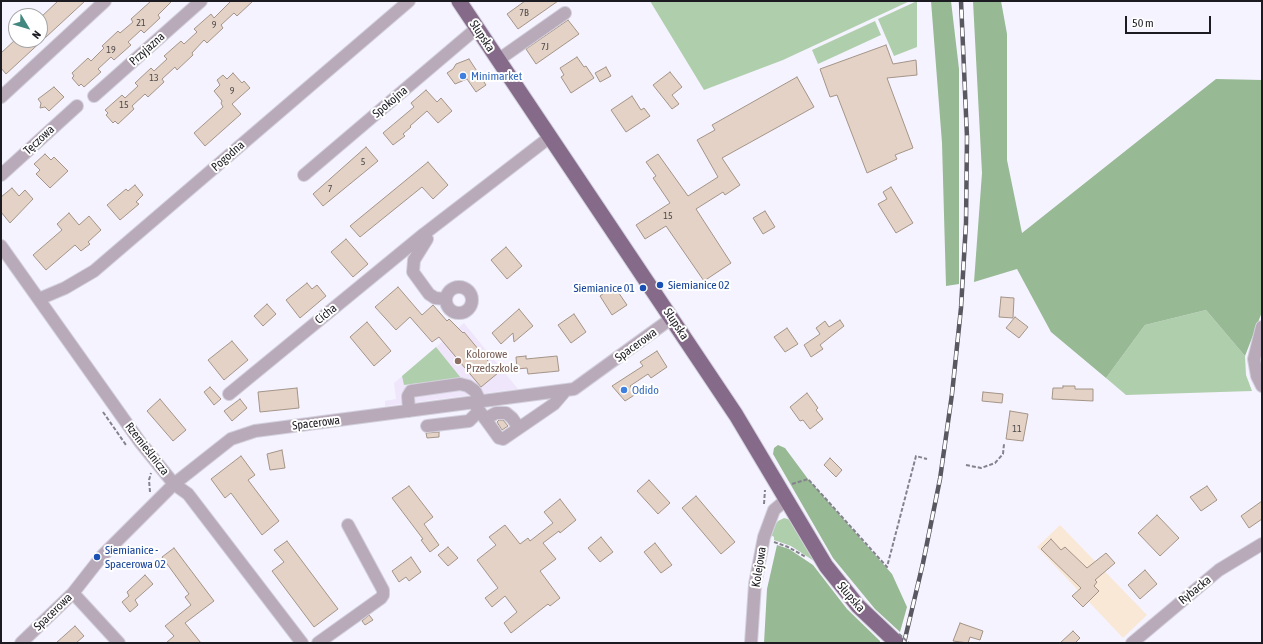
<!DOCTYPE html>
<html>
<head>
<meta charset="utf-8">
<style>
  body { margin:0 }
  #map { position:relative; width:1263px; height:644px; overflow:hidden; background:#f5f3ff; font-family:"Asap Condensed",sans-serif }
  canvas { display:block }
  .frame { position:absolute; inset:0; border:2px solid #1c1b22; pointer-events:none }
  .north { position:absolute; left:8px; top:8px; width:40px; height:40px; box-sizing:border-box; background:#fff; border:1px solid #a4a4a7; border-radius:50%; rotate:128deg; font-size:11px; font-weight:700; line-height:16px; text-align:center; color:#1c1b22 }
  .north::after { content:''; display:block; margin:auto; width:14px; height:18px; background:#438880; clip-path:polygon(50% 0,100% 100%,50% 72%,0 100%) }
  .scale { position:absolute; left:1125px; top:16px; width:86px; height:18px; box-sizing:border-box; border:2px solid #1c1b22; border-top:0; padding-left:5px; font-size:12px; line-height:14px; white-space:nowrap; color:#1c1b22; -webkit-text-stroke:3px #fff; paint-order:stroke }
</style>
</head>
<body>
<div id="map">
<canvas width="1263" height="644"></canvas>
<div class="frame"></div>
<div class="north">N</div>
<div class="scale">50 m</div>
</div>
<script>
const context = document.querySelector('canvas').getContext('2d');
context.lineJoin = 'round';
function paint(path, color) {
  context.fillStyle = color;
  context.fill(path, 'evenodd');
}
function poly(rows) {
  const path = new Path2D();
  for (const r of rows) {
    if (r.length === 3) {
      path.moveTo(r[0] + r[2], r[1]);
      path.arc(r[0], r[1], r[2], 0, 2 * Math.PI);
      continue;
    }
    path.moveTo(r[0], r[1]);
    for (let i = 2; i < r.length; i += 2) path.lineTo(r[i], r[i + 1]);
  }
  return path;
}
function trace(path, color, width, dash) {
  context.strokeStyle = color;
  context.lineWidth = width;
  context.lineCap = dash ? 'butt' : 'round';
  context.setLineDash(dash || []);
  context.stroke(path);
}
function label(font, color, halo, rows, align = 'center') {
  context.font = font + ' "Asap Condensed",sans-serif';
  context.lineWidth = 4;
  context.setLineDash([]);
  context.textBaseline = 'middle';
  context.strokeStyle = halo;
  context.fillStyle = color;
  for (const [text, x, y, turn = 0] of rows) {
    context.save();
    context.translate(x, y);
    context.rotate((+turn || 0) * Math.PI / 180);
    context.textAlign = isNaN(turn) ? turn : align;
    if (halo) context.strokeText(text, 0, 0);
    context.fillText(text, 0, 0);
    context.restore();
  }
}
paint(poly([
  [1060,525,1147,615,1123,638,1037,547]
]), '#fae8d7');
paint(poly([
  [464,323,518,389,385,406,385,401,396,399,394,383]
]), '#f0e6fb');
paint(poly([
  [650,1,910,1,783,60,704,90],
  [917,1,917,47,894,56,878,19],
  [875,21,881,35,818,64,812,50],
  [1206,310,1245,356,1246,375,1252,391,1126,395,1106,378,1145,325],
  [436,347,461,378,404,385,402,376],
  [784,518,791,520,817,563,791,546,774,540,774,537,771,535,773,528,778,521]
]), '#afcfac');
paint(poly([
  [931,1,951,1,959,69,959,284,946,286,942,143],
  [973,1,1001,1,1007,34,1007,160,1022,233,1216,79,1262,80,1262,312,1245,356,1206,310,1145,325,1106,378,1051,332,1017,269,974,282,982,173],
  [778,445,785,448,808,479,892,574,907,607,900,632,875,609,833,558,773,454,774,448],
  [777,545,789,549,813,565,847,609,880,641,880,643,764,643,767,589]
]), '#97b994');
const building = poly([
  [58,1,85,1,6,74,1,68,1,53,15,40,40,40,40,18,58,1],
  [151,1,172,1,158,15,160,18,144,33,141,30,128,42,131,45,114,60,111,57,98,69,101,72,84,87,81,84,79,86,72,78,74,76,72,73,88,58,91,61,104,48,102,46,118,31,120,33,133,22,131,19,151,1],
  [231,1,253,1,237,16,234,13,221,25,223,28,207,43,204,40,192,53,193,55,177,70,175,67,162,79,164,82,148,97,145,94,132,106,134,109,118,124,115,121,113,123,106,115,108,113,105,110,122,95,125,98,138,86,135,83,151,68,154,71,167,59,164,56,181,41,184,44,197,32,194,29,211,14,214,18,231,1],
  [525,1,558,1,518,29,507,14,525,1],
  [568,20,579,34,536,64,526,49,568,20],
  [886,45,893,64,916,60,917,75,887,78,913,148,895,155,897,159,867,173,837,95,830,97,820,69,886,45],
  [577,57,584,67,586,66,594,78,571,93,561,77,564,75,560,68,577,57],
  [469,59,486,85,476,92,467,79,455,84,447,73,453,69,456,64,469,59],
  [606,67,611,76,600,82,595,73,606,67],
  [670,72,682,87,672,95,679,104,672,109,653,85,670,72],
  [233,73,242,83,244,81,250,88,232,104,241,114,205,146,194,133,223,107,221,103,222,101,214,91,220,85,217,80,223,75,227,79,233,73],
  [797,77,814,107,722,158,740,185,725,195,723,192,696,209,731,263,704,281,666,226,645,239,636,225,670,203,653,178,656,176,646,162,658,154,688,196,718,177,697,140,715,130,712,125,797,77],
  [54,87,64,97,49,111,45,107,40,108,41,103,38,99,54,87],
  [426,90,437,102,441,98,452,111,438,123,427,111,410,126,411,127,403,134,405,136,393,145,383,133,414,107,411,103,426,90],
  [632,96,641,110,644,108,650,116,626,132,611,110,632,96],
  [366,147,378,161,323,206,313,194,366,147],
  [45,154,51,160,54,157,68,171,50,188,36,174,40,170,34,164,45,154],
  [428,162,448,185,433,199,422,187,360,237,350,226,428,162],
  [135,185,143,195,136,202,139,204,120,220,107,205,126,189,128,191,135,185],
  [891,187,913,223,896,233,878,204,887,199,883,192,891,187],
  [12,188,19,196,25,190,33,199,10,223,1,212,1,197,12,188],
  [765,211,775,227,763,234,753,218,765,211],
  [69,213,79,225,89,216,101,230,88,242,90,244,81,251,75,245,46,270,33,255,62,230,57,224,69,213],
  [346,239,368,264,353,277,331,252,346,239],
  [506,247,522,266,507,279,491,260,506,247],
  [307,283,312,289,317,285,326,296,300,318,286,300,307,283],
  [614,286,627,305,612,315,600,296,614,286],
  [398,287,422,315,433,305,447,321,449,319,463,333,464,332,498,373,481,387,439,337,432,342,410,317,396,330,375,307,398,287],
  [1001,297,1014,298,1013,318,999,317,1001,297],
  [267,304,276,314,263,326,254,316,267,304],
  [519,309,533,326,514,342,513,333,501,344,492,333,519,309],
  [574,314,586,332,571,343,558,325,574,314],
  [1015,317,1028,327,1019,338,1006,328,1015,317],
  [840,320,844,326,820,345,823,349,811,357,804,345,820,334,816,328,825,321,829,327,840,320],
  [367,322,391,351,374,366,350,337,367,322],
  [787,328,798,344,785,352,774,337,787,328],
  [232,341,248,360,224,380,208,360,232,341],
  [657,351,667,367,651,378,648,374,630,386,636,394,625,401,612,386,643,366,640,362,657,351],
  [526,356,526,359,557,356,559,371,528,374,527,368,517,369,516,357,526,356],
  [1063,386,1075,386,1075,389,1093,389,1093,401,1052,399,1053,388,1063,388,1063,386],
  [210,387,221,399,214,405,204,392,210,387],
  [297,388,299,408,260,412,258,392,297,388],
  [983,392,1003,394,1002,403,982,401,983,392],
  [807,393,818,408,816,410,823,419,810,429,803,420,800,421,790,407,807,393],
  [160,399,186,430,173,441,147,411,160,399],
  [240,399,247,408,232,421,224,411,240,399],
  [1010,411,1028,414,1023,441,1006,439,1010,411],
  [499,420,503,420,508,426,502,430,497,422,499,420],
  [439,432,439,437,427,438,426,433,439,432],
  [282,450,285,468,270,470,267,454,282,450],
  [241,456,255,475,248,480,279,521,262,535,231,493,225,498,211,479,241,456],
  [830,458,842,470,836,477,824,465,830,458],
  [649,480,670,503,658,514,637,491,649,480],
  [409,486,433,517,424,524,439,545,430,552,421,540,423,539,392,498,409,486],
  [1207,486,1217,500,1201,511,1190,497,1207,486],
  [696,496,735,542,721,554,682,508,696,496],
  [560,499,576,520,560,533,559,531,543,543,556,559,540,571,560,598,550,606,548,604,511,633,504,623,517,612,505,596,492,607,485,598,498,588,477,560,496,545,489,537,505,525,520,544,528,538,530,541,553,523,544,512,560,499],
  [1262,501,1262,519,1249,528,1241,516,1262,501],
  [1157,515,1179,538,1160,556,1138,533,1157,515],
  [601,537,613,552,600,562,588,548,601,537],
  [1051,539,1061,550,1065,547,1087,568,1106,553,1115,563,1095,580,1097,582,1094,586,1099,591,1083,607,1072,596,1081,588,1041,549,1051,539],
  [287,541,338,609,314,627,272,571,284,562,274,550,287,541],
  [655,543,672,565,661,573,644,552,655,543],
  [448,547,458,558,448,566,438,555,448,547],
  [174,548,214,601,185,623,201,643,166,643,174,636,165,626,191,605,185,597,189,594,162,557,174,548],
  [411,557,421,572,409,581,406,577,399,582,392,571,411,557],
  [1145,570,1157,584,1140,599,1128,585,1145,570],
  [145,575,153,584,135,600,138,605,130,612,122,602,129,596,127,592,145,575],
  [369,615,373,620,365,625,362,621,369,615],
  [960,623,983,631,980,640,970,637,968,643,953,641,960,623],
  [75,626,84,636,76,643,56,643,75,626],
  [1073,631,1080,638,1075,643,1060,643,1073,631]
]);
paint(building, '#e3d2c5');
trace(building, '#a49488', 1);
const minor = poly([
  [498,60,565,13],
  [94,96,201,1],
  [1,97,105,1],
  [1,175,77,106],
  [304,175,477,28],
  [424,234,427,239,414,260,413,272,429,294,435,298,445,299],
  [1,246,140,442,174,484,188,494,302,643],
  [459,300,13],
  [39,299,65,288,94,271,409,1],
  [1262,327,1254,359,1257,376,1262,386],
  [229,394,424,234,550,137],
  [473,402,499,438,503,439,554,404,566,390],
  [409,411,408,396,411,391,460,384,468,386,475,391,480,401],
  [485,419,496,413,506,413,512,418,519,428],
  [427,426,469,421,479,411],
  [73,593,119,643],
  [21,643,73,593,102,556,174,484,231,439,255,431,574,389,672,318],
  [318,643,381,598,383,595,383,590,348,525],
  [751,643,755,584,764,537,774,510,787,499],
  [1132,643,1219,570,1262,544]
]);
const major = poly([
  [459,1,736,415,826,566,858,606,897,643]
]);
trace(minor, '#d2d0dc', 14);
trace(major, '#d2d0dc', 17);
trace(poly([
  [103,412,126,445],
  [966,465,981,468,995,463,1003,454,1004,444],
  [792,484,808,479,887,567,916,456,927,459],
  [150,492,149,480,151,473],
  [764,504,765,490],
  [774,542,788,547,806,557]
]), '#84838c', 2, [4, 2]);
trace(minor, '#b9aaba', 12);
trace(major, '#856b89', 15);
const rail = poly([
  [904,643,923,563,940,479,952,394,961,308,966,223,967,137,961,1]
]);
trace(rail, '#595860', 4.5);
trace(rail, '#fff', 3, [9]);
trace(poly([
  [899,634,909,643]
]), '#84838c', 2, [4, 2]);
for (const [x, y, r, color] of [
  [463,76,4,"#3f7fe0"],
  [660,285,4,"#1a4fb4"],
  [643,288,4,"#1a4fb4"],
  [458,361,4,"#8d6e63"],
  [624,390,4,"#3f7fe0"],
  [97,557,4,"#1a4fb4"]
]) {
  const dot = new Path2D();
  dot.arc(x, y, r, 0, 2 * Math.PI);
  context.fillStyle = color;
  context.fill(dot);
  trace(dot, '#fff', 1.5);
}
label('10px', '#4e494b', null, [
  ["7B",524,13],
  ["21",141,23],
  ["9",214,25],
  ["7J",545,47],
  ["19",111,50],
  ["13",154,78],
  ["9",232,91],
  ["15",124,105],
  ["5",363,162],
  ["7",330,189],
  ["15",668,216],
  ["11",1017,429]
]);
label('12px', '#1c1b22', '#fff', [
  ["Słupska",482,36,56],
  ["Przyjazna",147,49,-42],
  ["Spokojna",390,102,-40],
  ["Tęczowa",39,140,-43],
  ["Pogodna",228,156,-41],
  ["Cicha",326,314,-39],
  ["Słupska",676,324,56],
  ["Spacerowa",636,345,-36],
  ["Spacerowa",316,423,-7],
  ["Rzemieślnicza",147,449,52],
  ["Kolejowa",759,567,-81],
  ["Rybacka",1195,590,-39],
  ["Słupska",851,597,49],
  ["Spacerowa",53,612,-44]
]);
label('12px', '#366cbe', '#fff', [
  ["Minimarket",471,76],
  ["Odido",632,390]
], 'left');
label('12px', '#164399', '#fff', [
  ["Siemianice 02",668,285],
  ["Siemianice 01",635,288,"right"],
  ["Siemianice -",105,550],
  ["Spacerowa 02",105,564]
], 'left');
label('12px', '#785e54', '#fff', [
  ["Kolorowe",466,354],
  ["Przedszkole",466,368]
], 'left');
</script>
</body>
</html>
